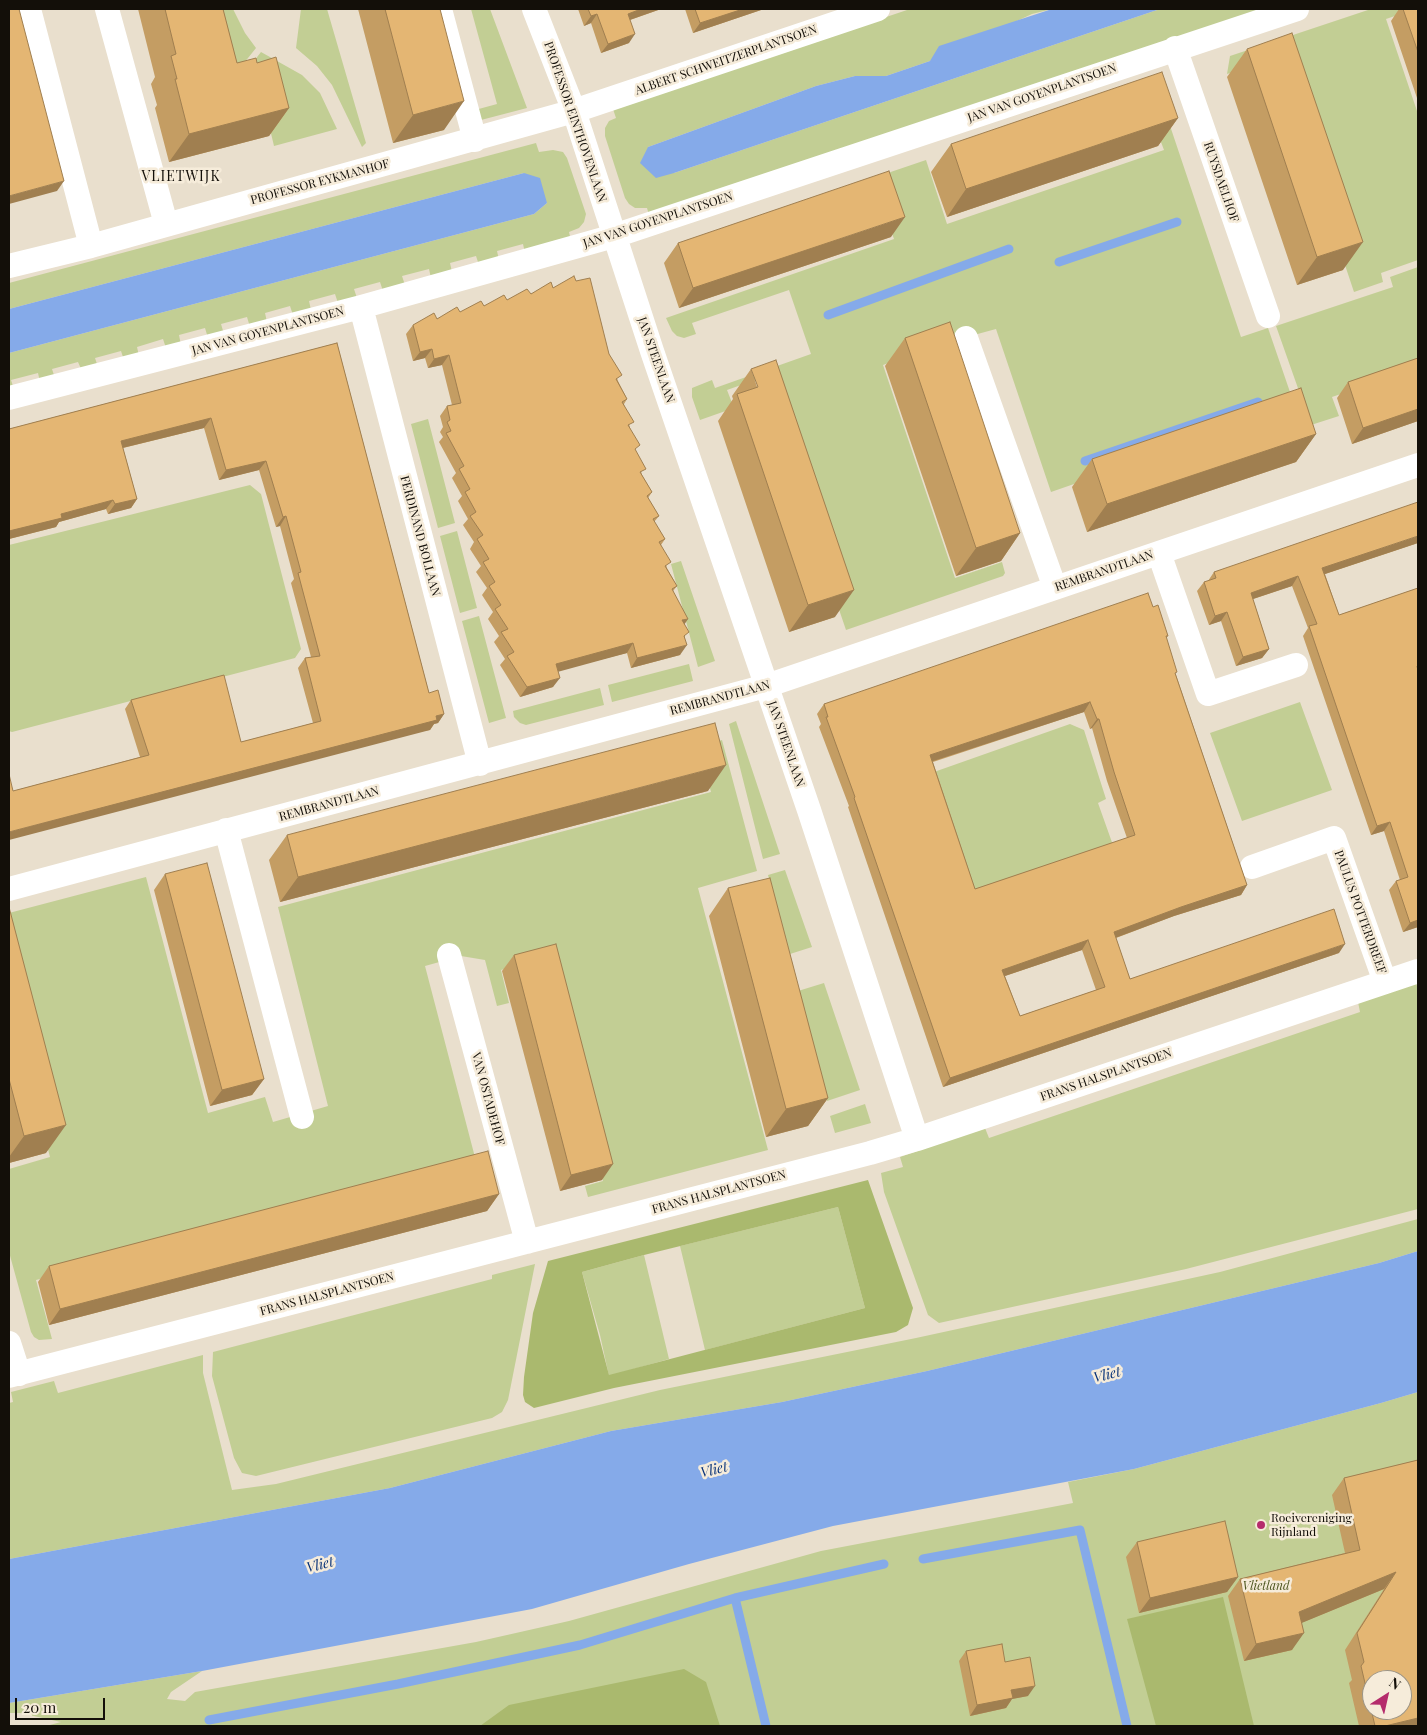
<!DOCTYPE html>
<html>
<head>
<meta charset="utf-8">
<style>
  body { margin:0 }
  #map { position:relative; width:1427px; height:1735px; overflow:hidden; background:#e9dfcd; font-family:"Playfair Display",serif }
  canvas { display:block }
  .frame { position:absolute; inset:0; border:10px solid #130f09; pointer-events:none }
  .north { position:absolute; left:1362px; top:1670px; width:50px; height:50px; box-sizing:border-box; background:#f6ecda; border:1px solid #9b9486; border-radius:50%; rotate:35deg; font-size:14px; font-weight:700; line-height:20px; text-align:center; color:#130f09 }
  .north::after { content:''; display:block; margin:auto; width:18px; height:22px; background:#b52c6c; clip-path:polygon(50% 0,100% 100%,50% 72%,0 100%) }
  .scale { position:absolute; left:15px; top:1698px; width:90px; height:22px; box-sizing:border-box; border:2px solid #130f09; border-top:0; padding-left:6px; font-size:15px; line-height:18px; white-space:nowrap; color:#130f09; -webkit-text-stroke:4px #f6ecda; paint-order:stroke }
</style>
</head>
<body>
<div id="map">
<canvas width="1427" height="1735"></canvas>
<div class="frame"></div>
<div class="north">N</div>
<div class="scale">20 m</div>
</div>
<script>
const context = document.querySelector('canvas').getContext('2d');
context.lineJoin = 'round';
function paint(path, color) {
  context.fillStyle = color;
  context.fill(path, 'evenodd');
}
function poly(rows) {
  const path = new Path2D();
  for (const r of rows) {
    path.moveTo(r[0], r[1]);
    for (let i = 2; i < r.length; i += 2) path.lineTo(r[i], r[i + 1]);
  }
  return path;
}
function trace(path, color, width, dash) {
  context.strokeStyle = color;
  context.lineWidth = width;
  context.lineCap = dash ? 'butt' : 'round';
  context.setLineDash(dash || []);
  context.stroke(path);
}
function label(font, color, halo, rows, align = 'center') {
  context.font = font + ' "Playfair Display",serif';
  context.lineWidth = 5;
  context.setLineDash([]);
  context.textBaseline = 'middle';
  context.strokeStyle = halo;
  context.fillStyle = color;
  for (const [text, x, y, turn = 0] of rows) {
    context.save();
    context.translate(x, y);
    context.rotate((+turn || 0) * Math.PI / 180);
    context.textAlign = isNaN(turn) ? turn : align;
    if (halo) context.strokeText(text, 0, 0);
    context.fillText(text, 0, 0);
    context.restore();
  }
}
paint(poly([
  [198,9,233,9,245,33,256,48,224,88],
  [301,9,327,9,366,143,362,147,332,85,317,66,296,48],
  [471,9,490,9,527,108,481,120,475,110,497,104],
  [910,9,1052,9,1032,14,930,61,886,76,855,76,816,86,648,147,674,173,1160,9,1263,9,649,215,647,208,635,208,629,204,625,198,605,136,605,128,609,121,616,118,613,109],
  [1371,9,1416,9,1386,19,1418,114,1418,260,1381,273,1383,282,1354,292,1276,58,1227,74,1230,56],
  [261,52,302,75,320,93,337,129,274,146,259,83,237,83],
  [1160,96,1241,337,1268,328,1302,427,1281,412,1051,492,996,329,937,345,883,365,955,578,1002,562,1005,573,1003,576,846,630,767,398,755,380,727,390,734,408,700,420,692,397,692,388,712,380,715,388,811,354,789,290,692,323,696,334,684,338,677,336,672,331,666,318,894,239,873,178,926,160,947,224,1164,150,1145,100],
  [536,143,539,152,553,150,563,152,567,158,586,214,584,222,579,228,569,232,571,241,525,253,523,244,497,251,499,260,479,265,476,256,450,263,452,272,431,278,429,269,402,276,405,285,383,291,380,282,354,289,357,298,338,303,335,294,309,301,311,310,293,315,290,306,265,313,267,322,250,327,247,317,221,324,224,334,208,338,205,328,179,335,181,345,166,348,163,339,137,347,139,356,124,360,121,351,95,358,98,367,82,371,78,362,52,369,55,378,40,382,38,373,11,380,14,389,9,390,9,353,534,214,547,203,524,173,9,309,9,283],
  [1418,267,1418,368,1332,397,1339,416,1311,425,1276,326,1393,287,1390,277],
  [428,419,455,523,438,528,411,424],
  [250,485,261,494,301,649,295,658,12,732,9,731,9,545],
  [457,531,477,608,460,613,440,536],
  [681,561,715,661,698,667,671,564],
  [479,616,506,718,489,723,462,621],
  [689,664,693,681,612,702,608,685],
  [600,688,604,705,526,725,520,723,514,717,513,711],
  [1300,702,1332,790,1242,821,1210,733],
  [736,721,780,854,763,859,729,724],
  [1070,724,1084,730,1106,799,1098,803,1114,848,977,895,934,772],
  [722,740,757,871,698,888,768,1150,588,1197,585,1186,603,1181,546,958,501,970,509,1003,497,1006,485,960,461,956,425,966,477,1165,36,1280,52,1339,39,1340,34,1337,31,1332,9,1252,9,1169,50,1157,9,1001,9,913,146,877,208,1113,265,1097,273,1122,328,1106,278,907,711,792,699,748],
  [785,870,812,947,790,954,768,875],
  [1416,982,1418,991,1418,1209,1186,1269,939,1323,928,1315,884,1192,881,1173,903,1167,900,1157,985,1128,989,1138,1360,1012,1358,1002],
  [824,983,860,1090,827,1101,798,991],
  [865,1104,871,1123,835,1133,830,1116],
  [838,1207,865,1308,705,1350,680,1246],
  [1418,1219,1418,1251,1379,1263,927,1371,782,1402,611,1431,390,1488,9,1559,9,1403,13,1402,11,1392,54,1381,58,1393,203,1355,203,1373,232,1490,276,1484,660,1390,916,1338,1220,1272],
  [644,1255,669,1359,609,1376,600,1335,582,1272],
  [535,1264,508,1400,502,1412,492,1418,256,1476,242,1473,234,1458,212,1376,213,1352,492,1279,492,1275],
  [1418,1392,1418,1726,46,1726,61,1722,20,1713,9,1713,9,1703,202,1671,171,1692,167,1699,185,1701,195,1692,476,1642,569,1621,821,1551,1073,1503,1068,1482,1134,1469,1381,1403],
  [1372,1680,1402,1680,1402,1710,1372,1710]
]), '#c2ce94');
paint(poly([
  [868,1180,913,1308,908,1325,896,1332,614,1388,534,1408,525,1402,523,1395,524,1377,533,1313,548,1261],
  [838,1207,865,1308,609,1375,582,1272,644,1255],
  [1223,1597,1254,1726,1156,1726,1127,1619],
  [684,1669,706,1682,720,1726,480,1726,509,1705]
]), '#aab96e');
paint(poly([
  [1052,9,1160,9,674,173,656,178,640,163,648,147,816,86,855,76,886,76,930,61,939,46],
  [524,173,540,178,547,203,534,214,9,353,9,309],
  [1418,1251,1418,1392,1381,1403,1134,1469,833,1526,689,1564,532,1609,202,1671,9,1703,9,1559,390,1488,611,1431,782,1402,927,1371,1379,1263]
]), '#85aae9');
trace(poly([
  [1059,262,1177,222],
  [828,315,1009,249],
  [1085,461,1258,402],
  [923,1559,1080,1530,1127,1726],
  [209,1720,398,1684,580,1645,735,1598],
  [766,1726,735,1598,884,1564]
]), '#85aae9', 9);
trace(poly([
  [29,9,91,246],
  [107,9,166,224],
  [440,9,475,140],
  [534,9,574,111,652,351,809,810,917,1139],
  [1175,48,1268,316],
  [9,266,91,246,574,111,878,9],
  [361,307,480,764],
  [966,338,1055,588],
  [9,398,361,307,614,236,1297,9],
  [1159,553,1208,694,1296,665],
  [226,830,302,1117],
  [1252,867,1334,838,1385,982],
  [9,889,766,686,1418,465],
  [449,955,527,1242],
  [9,1343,19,1374],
  [9,1376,870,1153,917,1139,1418,971]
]), '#fff', 24);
paint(poly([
  [138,9,223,9,237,63,257,63,289,108,269,136,169,162,155,108,157,105,151,84,155,77],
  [358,9,440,9,444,130,393,143],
  [578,9,661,9,630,20,629,43,601,53,591,23,584,26],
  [685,9,764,9,693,33],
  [1399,9,1418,9,1418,101,1391,21],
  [1247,49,1343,270,1297,285,1227,77],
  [1178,118,1158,146,947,217,931,172,951,144],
  [891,237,679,308,664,263,678,243],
  [553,288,609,354,618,381,627,399,624,404,642,475,652,492,648,498,659,516,654,522,665,539,661,545,667,568,677,586,673,591,685,624,685,639,680,655,631,668,627,653,591,662,558,671,553,687,520,697,500,665,505,659,494,642,499,636,488,619,493,612,482,595,487,588,476,572,481,566,470,549,474,542,463,525,468,519,458,501,462,496,452,478,456,473,439,442,443,437,440,432,443,427,440,416,447,406,452,405,442,365,428,368,425,358,413,361,406,334,413,325],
  [905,338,1020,533,1001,561,956,576,885,366],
  [337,343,429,693,444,714,438,723,434,724,430,730,13,791,140,757,125,709,131,700,241,742,313,723,298,668,305,658,311,657,291,583,294,579,280,526,276,527,259,470,219,480,204,428,123,448,137,499,131,508,108,514,106,509,59,522,56,527,9,539,9,429],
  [1418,358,1418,421,1352,444,1337,398,1348,382],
  [751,369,835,617,789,632,718,421,733,399,732,396],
  [1316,434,1296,462,1087,532,1072,487,1092,459],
  [1418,543,1325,574,1339,615,1418,588,1418,927,1403,932,1389,890,1396,881,1400,880,1384,831,1371,835,1303,636,1308,628,1292,586,1253,599,1269,649,1262,658,1236,666,1221,621,1209,625,1197,591,1204,582,1208,581,1214,572],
  [1153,607,1168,636,1166,638,1176,675,1247,885,1241,895,1174,916,1116,938,1130,979,1339,953,943,1087,848,807,849,806,819,727,821,724,817,714,824,704],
  [1084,712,1090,729,1092,728,1107,781,1127,838,975,889,933,762],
  [1082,950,1096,990,1020,1016,1005,976],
  [708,791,280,902,269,860,287,835],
  [165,874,264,1079,252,1095,210,1106,154,890],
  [728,888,828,1098,808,1126,766,1137,709,916],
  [9,907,46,1153,9,1163],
  [514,955,602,1180,560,1191,502,971],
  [499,1194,487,1211,49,1325,38,1282,49,1266],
  [1418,1460,1418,1726,1359,1726,1349,1683,1352,1680,1345,1650,1384,1589,1301,1623,1292,1650,1244,1661,1228,1596,1240,1579,1345,1553,1332,1495,1344,1478],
  [1137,1542,1238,1577,1227,1592,1139,1613,1126,1557],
  [966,1651,1005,1662,1028,1696,1012,1699,1006,1708,970,1716,959,1661]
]), '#c49d63');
paint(poly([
  [641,9,661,9,621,23,628,14],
  [743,9,764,9,693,33,700,23],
  [597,14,591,23,584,26,591,16],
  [635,34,629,43,601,53,608,44],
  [464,101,444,130,393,143,413,115],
  [289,108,269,136,169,162,189,134],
  [1178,118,1158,146,947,217,966,189],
  [64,181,57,191,9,204,9,196],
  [905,217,891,237,679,308,693,288],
  [1363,242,1343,270,1297,285,1317,257],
  [432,349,425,358,413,361,420,352],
  [449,355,442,365,428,368,434,359],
  [1418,409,1418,421,1352,444,1363,428],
  [211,418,204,428,114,450,121,441],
  [1316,434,1296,462,1087,532,1107,504],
  [266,461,259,470,219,480,226,470],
  [137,499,131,508,108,514,115,504],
  [113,500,106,509,59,522,56,527,9,539,9,531,61,514],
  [286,516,280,526,276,527,283,517],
  [1020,533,1001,561,956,576,976,548],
  [1418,536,1418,543,1316,577,1322,568],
  [1298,576,1292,586,1244,602,1251,593],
  [854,590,835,617,789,632,808,605],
  [1227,612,1221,621,1209,625,1215,616],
  [688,619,682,628,682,620],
  [633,643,627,653,550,674,556,664],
  [687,645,680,655,631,668,637,658],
  [1269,649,1262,658,1236,666,1243,657],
  [560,678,553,687,520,697,527,687],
  [1090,702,1084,712,924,764,930,755],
  [444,714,438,723,434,724,430,730,9,840,9,832],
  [1097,719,1099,719,1092,728,1090,729],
  [726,765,708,791,280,902,298,877],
  [1390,822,1384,831,1371,835,1377,826],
  [1247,885,1241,895,1174,916,1107,941,1114,932,1181,907],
  [1418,920,1418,927,1403,932,1410,923],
  [1088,940,1082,950,996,979,1002,970],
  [1345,944,1339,953,943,1087,950,1078],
  [264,1079,252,1095,210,1106,222,1090],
  [828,1098,808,1126,766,1137,786,1109],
  [66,1125,46,1153,9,1163,9,1157,24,1136],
  [613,1164,602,1180,560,1191,571,1175],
  [499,1194,487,1211,49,1325,60,1309],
  [1396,1572,1384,1589,1287,1629,1299,1612],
  [1238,1577,1227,1592,1139,1613,1150,1598],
  [1304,1633,1292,1650,1244,1661,1256,1644],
  [1035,1686,1028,1696,1012,1699,1006,1708,970,1716,977,1705,1011,1690],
  [1418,1718,1418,1726,1385,1726]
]), '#a07f50');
const building = poly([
  [9,9,19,9,64,181,9,196,9,9],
  [165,9,223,9,237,63,256,58,257,63,276,57,289,108,189,134,175,79,177,79,171,56,176,54,165,9],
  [385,9,440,9,464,101,413,115,385,9],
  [588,9,641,9,628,14,635,34,608,44,597,14,591,16,588,9],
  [695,9,743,9,700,23,695,9],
  [1403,9,1418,9,1418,52,1403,9],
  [1292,33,1363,242,1317,257,1247,49,1292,33],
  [1162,72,1178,118,966,189,951,144,1162,72],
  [889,171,905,217,693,288,678,243,889,171],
  [574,276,576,281,590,278,609,354,622,375,616,379,627,399,622,402,634,422,628,425,640,445,635,449,646,469,640,472,652,492,647,496,659,516,653,519,665,539,659,542,671,562,665,566,677,586,672,589,688,619,682,620,689,632,684,636,687,645,637,658,633,643,556,664,560,678,527,687,507,656,514,652,501,632,508,629,495,609,501,605,489,586,495,582,483,562,489,559,477,539,483,535,470,516,476,512,465,492,470,489,459,469,464,466,446,433,451,431,447,422,450,420,447,406,461,403,449,355,434,359,432,349,420,352,413,325,434,313,437,319,457,307,460,312,481,301,484,306,504,295,507,300,527,289,531,294,551,282,553,288,574,276],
  [950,322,1020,533,976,548,905,338,950,322],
  [337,343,429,693,438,690,444,714,436,716,437,720,9,832,9,774,13,791,149,755,131,700,224,675,241,742,321,721,305,658,320,656,298,573,301,572,286,516,283,517,266,461,226,470,211,418,121,441,137,499,115,504,113,500,61,514,62,518,9,531,9,429,337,343],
  [1418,358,1418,409,1363,428,1348,382,1418,358],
  [776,360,854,590,808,605,737,394,758,387,751,369,776,360],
  [1301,388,1316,434,1107,504,1092,459,1301,388],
  [1418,502,1418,536,1322,568,1339,615,1418,588,1418,665,1417,666,1418,671,1418,920,1410,923,1396,881,1408,877,1390,822,1377,826,1309,626,1317,624,1298,576,1251,593,1269,649,1243,657,1227,612,1215,616,1204,582,1216,578,1214,572,1418,502],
  [1148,593,1153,607,1158,605,1168,636,1166,636,1177,672,1175,673,1247,885,1181,907,1114,932,1130,979,1334,909,1345,944,950,1078,854,798,855,797,826,717,828,717,824,704,1148,593],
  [1090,702,1097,719,1099,719,1114,772,1135,835,975,889,930,755,1090,702],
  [1088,940,1105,987,1020,1016,1002,970,1088,940],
  [715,723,726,765,298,877,287,835,715,723],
  [207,863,264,1079,222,1090,165,874,207,863],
  [770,878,828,1098,786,1109,728,888,770,878],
  [9,907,66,1125,24,1136,9,1079,9,907],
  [556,944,613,1164,571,1175,514,955,556,944],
  [488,1151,499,1194,60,1309,49,1266,488,1151],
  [1418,1460,1418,1718,1385,1726,1375,1726,1361,1666,1364,1662,1357,1633,1396,1572,1299,1612,1304,1633,1256,1644,1240,1579,1360,1550,1344,1478,1418,1460],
  [1372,1680,1402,1680,1402,1710,1372,1710,1372,1680],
  [1225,1521,1238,1577,1150,1598,1137,1542,1225,1521],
  [1002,1644,1005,1662,1030,1657,1035,1686,1011,1690,1013,1698,977,1705,966,1651,1002,1644]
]);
paint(building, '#e4b673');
trace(building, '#a07f50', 1);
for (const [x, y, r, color] of [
  [1261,1525,5,"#b52c6c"]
]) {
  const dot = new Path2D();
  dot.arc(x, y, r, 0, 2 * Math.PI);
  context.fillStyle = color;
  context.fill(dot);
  trace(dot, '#f6ecda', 2);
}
label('12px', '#130f09', '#f6ecda', [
  ["ALBERT SCHWEITZERPLANTSOEN",726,60,-19],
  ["JAN VAN GOYENPLANTSOEN",1042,93,-19],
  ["PROFESSOR EINTHOVENLAAN",575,122,71],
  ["PROFESSOR EYKMANHOF",320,182,-15],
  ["RUYSDAELHOF",1221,182,71],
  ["JAN VAN GOYENPLANTSOEN",658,220,-18],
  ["JAN VAN GOYENPLANTSOEN",268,331,-15],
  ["JAN STEENLAAN",656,360,71],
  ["FERDINAND BOLLAAN",420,536,75],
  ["REMBRANDTLAAN",1104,571,-19],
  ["REMBRANDTLAAN",720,698,-15],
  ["JAN STEENLAAN",786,744,71],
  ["REMBRANDTLAAN",329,804,-15],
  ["PAULUS POTTERDREEF",1360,912,70],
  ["FRANS HALSPLANTSOEN",1106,1075,-19],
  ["VAN OSTADEHOF",488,1099,75],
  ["FRANS HALSPLANTSOEN",719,1192,-15],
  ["FRANS HALSPLANTSOEN",327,1294,-15]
]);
label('12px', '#130f09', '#f6ecda', [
  ["Roeivereniging",1271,1518],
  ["Rijnland",1271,1532]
], 'left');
label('italic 12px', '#4d5620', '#f6ecda', [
  ["Vlietland",1266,1586]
]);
context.letterSpacing = '1px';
label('14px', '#130f09', '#f6ecda', [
  ["VLIETWIJK",181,177]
]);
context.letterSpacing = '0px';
label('italic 14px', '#053077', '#f6ecda', [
  ["Vliet",1107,1375,-14],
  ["Vliet",714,1470,-14],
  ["Vliet",320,1565,-14]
]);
</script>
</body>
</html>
